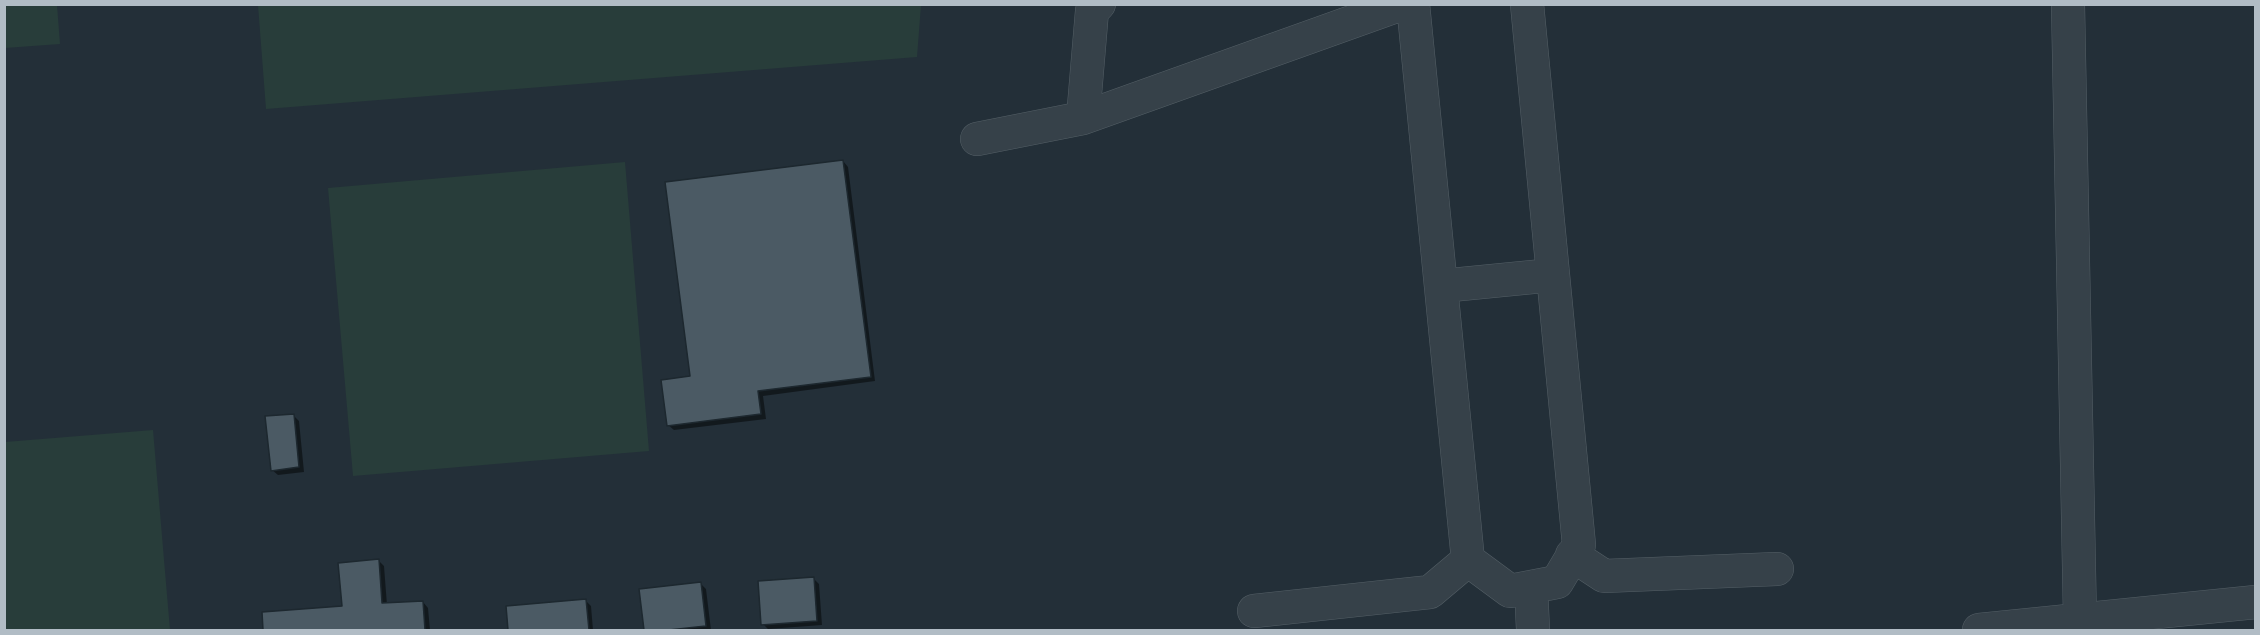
<!DOCTYPE html>
<html>
<head>
<meta charset="utf-8">
<style>
  body { margin:0 }
  #map { position:relative; width:2260px; height:635px; overflow:hidden; background:#232f38; font-family:"Asap Condensed",sans-serif }
  canvas { display:block }
  .frame { position:absolute; inset:0; border:6px solid #b1bcc5; pointer-events:none }
</style>
</head>
<body>
<div id="map">
<canvas width="2260" height="635"></canvas>
<div class="frame"></div>
</div>
<script>
const context = document.querySelector('canvas').getContext('2d');
context.lineJoin = 'round';
function paint(path, color) {
  context.fillStyle = color;
  context.fill(path, 'evenodd');
}
function poly(rows) {
  const path = new Path2D();
  for (const r of rows) {
    path.moveTo(r[0], r[1]);
    for (let i = 2; i < r.length; i += 2) path.lineTo(r[i], r[i + 1]);
  }
  return path;
}
function trace(path, color, width, dash) {
  context.strokeStyle = color;
  context.lineWidth = width;
  context.lineCap = dash ? 'butt' : 'round';
  context.setLineDash(dash || []);
  context.stroke(path);
}
paint(poly([
  [5,4,57,5,60,44,5,48],
  [258,5,258,4,921,5,917,57,266,109],
  [625,162,649,451,353,476,328,188],
  [153,430,170,630,5,630,5,442]
]), '#283d3a');
paint(poly([
  [843,161,848,167,875,381,763,396,766,419,674,430,668,425,692,377],
  [293,415,299,421,304,472,278,475,272,470],
  [379,561,384,566,387,605,423,602,428,608,430,630,264,630,263,613,343,607],
  [814,579,819,584,822,625,768,629,763,624],
  [700,583,706,589,711,630,645,630,641,590],
  [586,601,591,606,593,630,509,630,507,607]
]), '#0007');
const building = poly([
  [843,160,871,377,758,391,761,414,667,426,661,380,690,376,665,182,843,160],
  [294,414,299,467,271,471,265,416,294,414],
  [379,559,382,603,423,601,425,630,263,630,262,612,342,606,338,563,379,559],
  [814,577,817,621,761,625,758,581,814,577],
  [701,582,706,626,669,630,644,630,639,589,701,582],
  [586,599,589,630,508,630,506,606,586,599]
]);
paint(building, '#4b5a64');
trace(building, '#1d282f', 1.5);
const minor = poly([
  [1413,4,1468,560,1510,591,1557,582,1579,545,1527,4],
  [2068,4,2080,620],
  [1083,118,1092,11,1099,4],
  [977,139,1083,118,1402,4],
  [1441,286,1553,275],
  [1572,555,1604,576,1777,569],
  [1531,587,1533,630],
  [1254,611,1430,592,1468,560],
  [1979,630,2256,602]
]);
trace(minor, '#545f66', 34);
trace(minor, '#364149', 33);
</script>
</body>
</html>
